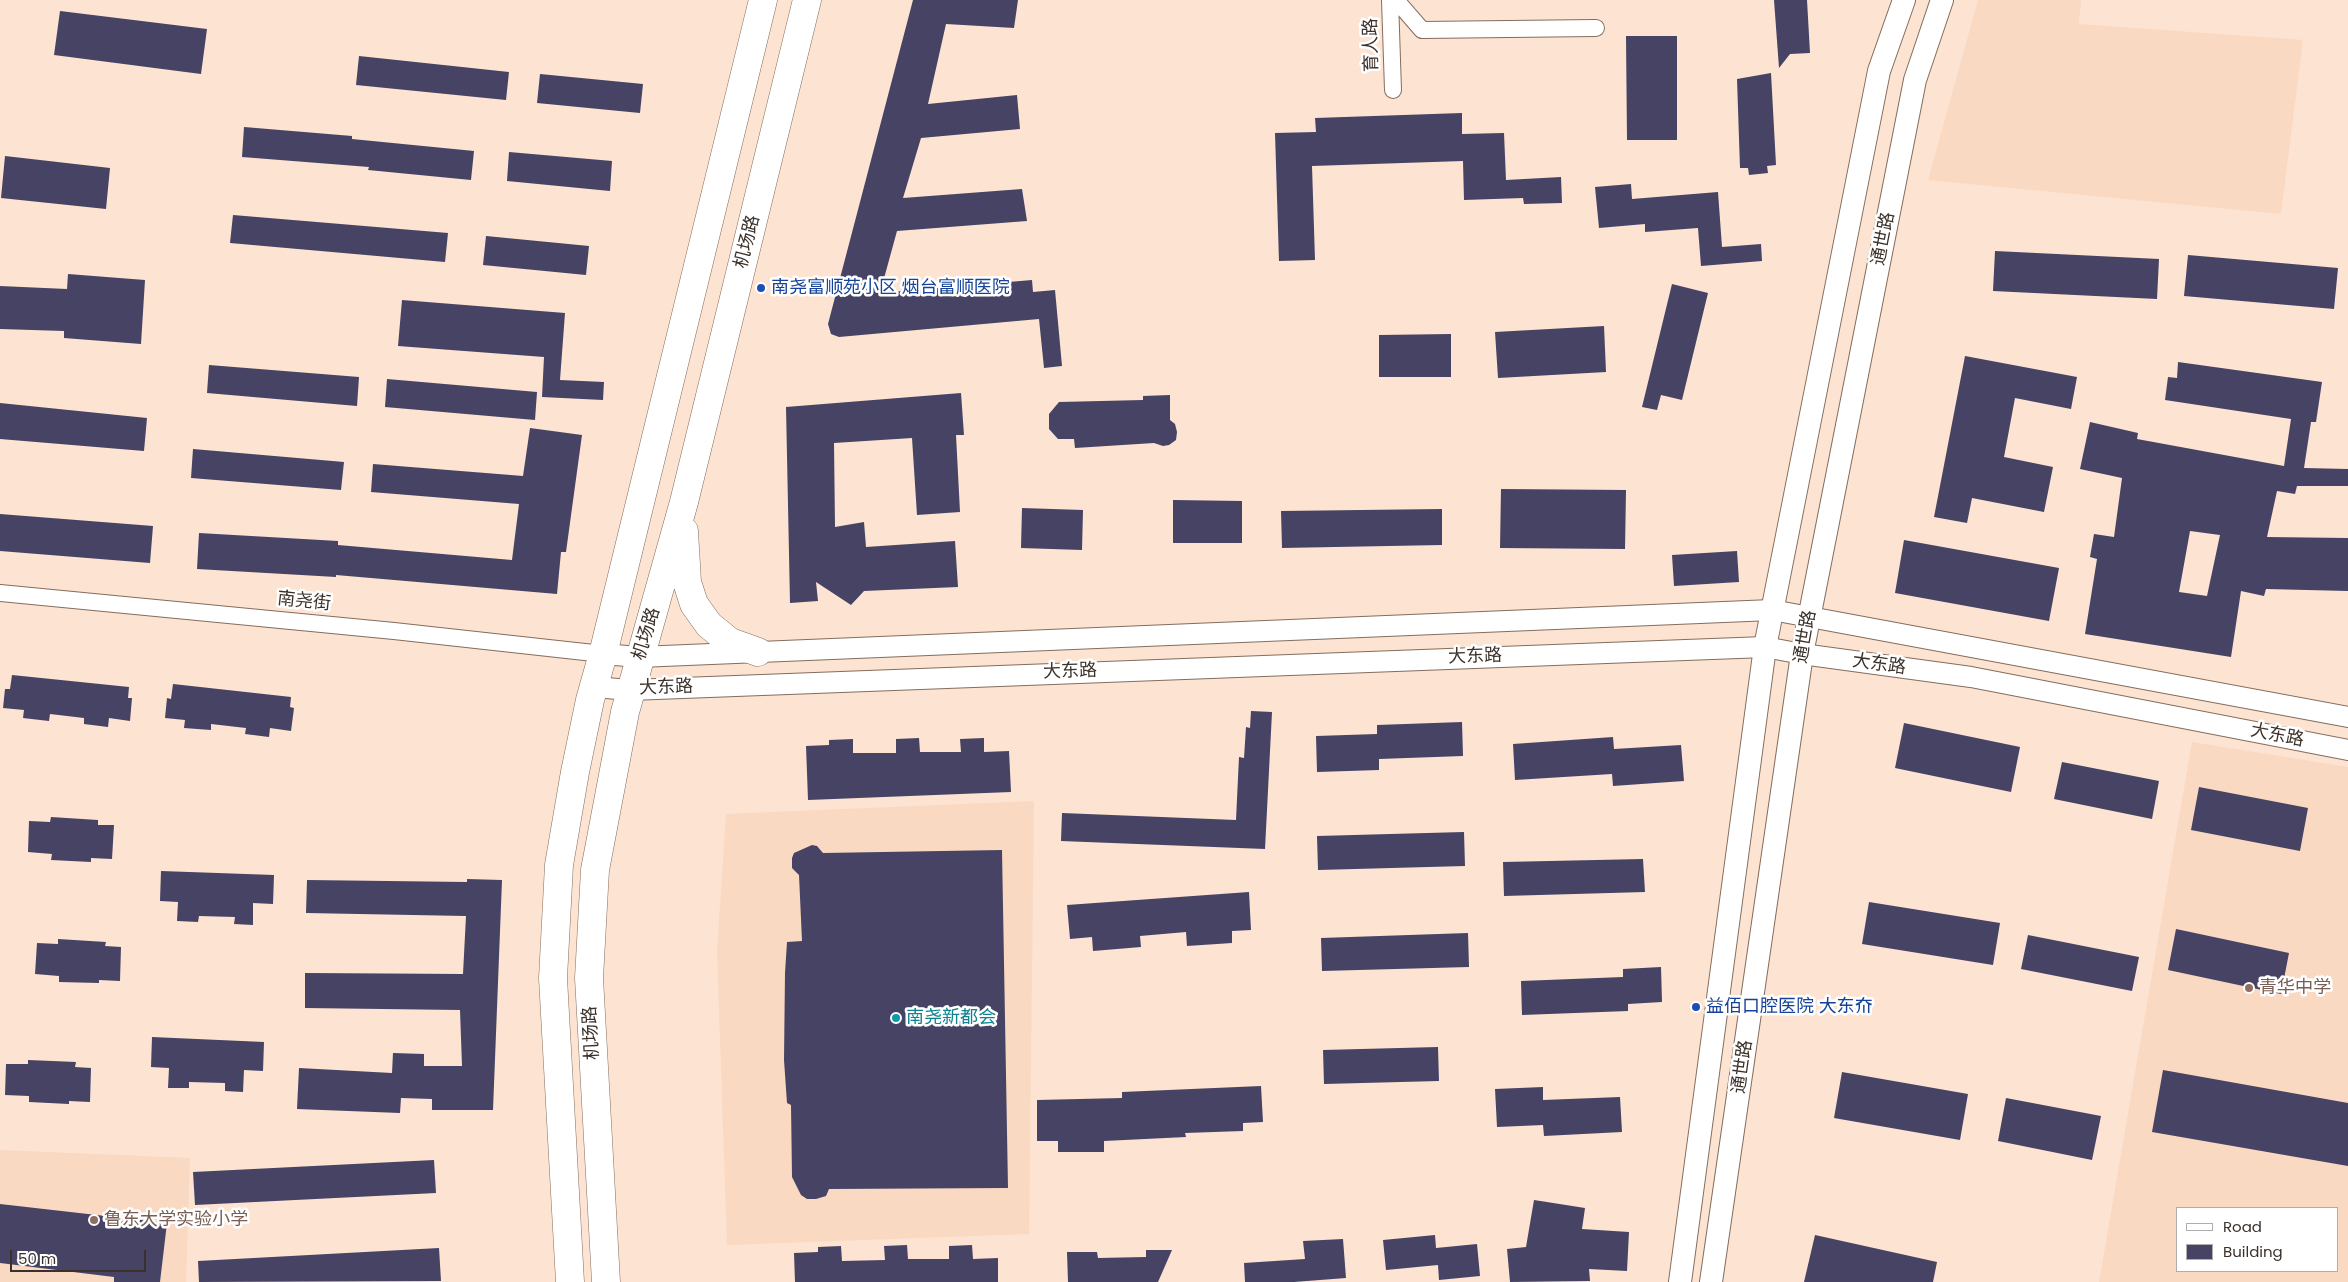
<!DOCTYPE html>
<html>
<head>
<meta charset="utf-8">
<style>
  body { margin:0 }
  #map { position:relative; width:2348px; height:1282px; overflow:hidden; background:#fde3d1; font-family:Poppins,sans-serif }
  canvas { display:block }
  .legend { position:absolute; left:2176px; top:1207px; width:162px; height:65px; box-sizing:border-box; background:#fff; border:1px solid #b1adaa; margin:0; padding:6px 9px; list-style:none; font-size:15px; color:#3b312a }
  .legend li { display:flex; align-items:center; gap:10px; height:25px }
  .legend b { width:25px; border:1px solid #b1adaa }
  .scale { position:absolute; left:10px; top:1250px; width:136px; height:22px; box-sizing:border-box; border:2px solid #3b312a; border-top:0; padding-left:6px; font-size:15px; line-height:18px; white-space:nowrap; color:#3b312a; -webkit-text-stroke:4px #fff; paint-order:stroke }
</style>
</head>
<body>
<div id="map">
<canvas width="2348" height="1282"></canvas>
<ul class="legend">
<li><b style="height:6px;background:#fff"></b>Road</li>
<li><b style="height:14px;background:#464364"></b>Building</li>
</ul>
<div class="scale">50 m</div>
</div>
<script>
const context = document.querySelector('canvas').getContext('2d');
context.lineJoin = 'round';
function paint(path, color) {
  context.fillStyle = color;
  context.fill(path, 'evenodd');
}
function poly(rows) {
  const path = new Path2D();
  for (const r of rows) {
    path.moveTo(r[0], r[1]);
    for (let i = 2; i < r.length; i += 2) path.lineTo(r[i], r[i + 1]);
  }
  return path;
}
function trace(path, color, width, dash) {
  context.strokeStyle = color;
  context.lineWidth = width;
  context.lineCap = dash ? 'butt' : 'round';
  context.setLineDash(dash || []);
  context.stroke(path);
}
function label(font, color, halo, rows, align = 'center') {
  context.font = font + ' Poppins,"Noto Sans SC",sans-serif';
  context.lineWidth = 5;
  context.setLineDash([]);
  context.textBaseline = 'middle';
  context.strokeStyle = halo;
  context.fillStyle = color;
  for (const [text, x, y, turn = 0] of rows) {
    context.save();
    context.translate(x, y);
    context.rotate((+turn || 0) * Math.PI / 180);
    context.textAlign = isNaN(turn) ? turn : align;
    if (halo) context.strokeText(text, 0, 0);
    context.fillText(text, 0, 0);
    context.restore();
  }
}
paint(poly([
  [1978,0,2081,0,2079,24,2303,40,2281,214,1928,180],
  [2192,742,2348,767,2348,1282,2099,1282],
  [2177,1208,2337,1208,2337,1271,2177,1271],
  [1034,801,1029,1234,727,1245,717,951,726,814],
  [0,1150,190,1158,186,1282,0,1282]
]), '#fad9c2');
paint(poly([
  [913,0,1018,0,1014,28,946,24,928,104,1017,95,1020,129,921,138,903,198,1022,189,1027,221,897,231,880,293,1032,280,1033,292,1055,290,1062,366,1044,368,1039,319,839,337,831,334,828,324],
  [1774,0,1807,0,1810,53,1790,54,1779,68],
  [60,11,207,29,201,74,54,55],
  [1626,36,1677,36,1677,140,1627,140],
  [359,56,509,72,506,100,356,85],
  [1771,73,1776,165,1767,166,1768,173,1749,175,1748,168,1740,168,1737,79],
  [540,74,643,84,640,113,537,103],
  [1462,113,1462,134,1504,133,1506,180,1561,177,1562,203,1524,204,1523,198,1464,200,1463,161,1312,166,1315,260,1279,261,1275,133,1316,132,1315,118],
  [244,127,352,136,352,139,474,151,471,180,368,170,369,167,242,157],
  [509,152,612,161,610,191,507,181],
  [5,156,110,168,106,209,1,198],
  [1631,184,1632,199,1718,192,1722,247,1761,244,1762,261,1701,266,1698,228,1645,232,1645,224,1599,228,1595,187],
  [233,215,448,233,445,262,230,243],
  [486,236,589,246,586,275,483,265],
  [1995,251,2159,259,2157,299,1993,291],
  [2188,255,2338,268,2334,309,2184,296],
  [68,274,145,280,141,344,64,338,64,331,0,329,0,286,67,289],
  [1672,284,1708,293,1682,400,1661,395,1657,410,1642,407],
  [402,300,565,313,560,380,604,382,603,400,542,397,544,357,398,346],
  [1604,326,1606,372,1498,378,1495,332],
  [1451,334,1451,377,1379,377,1379,335],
  [1965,356,2077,377,2071,409,2015,398,2004,457,2053,467,2044,512,1972,498,1967,523,1934,517],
  [2178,362,2322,382,2316,422,2311,422,2304,468,2348,469,2348,486,2297,486,2295,494,2277,491,2267,537,2348,538,2348,591,2266,589,2264,596,2241,591,2231,657,2085,634,2097,559,2090,557,2094,534,2114,537,2122,478,2080,469,2090,422,2138,433,2137,439,2284,466,2291,419,2165,400,2168,377,2177,378],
  [2190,531,2220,535,2207,596,2179,592],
  [209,365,359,377,357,406,207,393],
  [387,379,537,392,535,420,385,407],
  [961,393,964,435,956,435,960,512,917,515,912,438,834,443,835,527,864,522,866,547,955,541,958,587,864,591,851,605,816,582,818,601,790,603,786,407],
  [1170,395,1170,420,1175,424,1177,432,1176,440,1169,445,1163,446,1154,443,1075,448,1074,439,1058,439,1049,429,1049,414,1059,402,1143,400,1143,396],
  [0,403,147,418,144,451,0,439],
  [530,428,582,435,566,552,561,552,557,594,336,575,336,577,197,569,199,533,338,541,338,545,512,560,519,504,371,492,373,464,523,476],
  [193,449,344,462,341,490,191,478],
  [1501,489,1626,490,1625,549,1500,548],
  [1173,500,1242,501,1242,543,1173,543],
  [1022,508,1083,510,1082,550,1021,548],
  [1442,509,1442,545,1282,548,1281,511],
  [0,514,153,526,150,563,0,551],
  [1904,540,2059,568,2049,621,1895,593],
  [1737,551,1739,582,1674,586,1672,555],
  [12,675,129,687,128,698,132,698,130,721,109,718,108,727,84,724,84,718,50,714,49,721,23,718,24,710,3,708,5,689,10,689],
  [173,684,291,697,290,707,294,708,291,731,270,728,269,737,245,734,246,728,211,724,211,730,184,728,185,720,165,718,167,698,171,699],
  [1251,711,1272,712,1265,849,1061,841,1062,813,1236,820,1239,757,1244,758,1246,727,1250,728],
  [1462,722,1463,756,1379,759,1379,770,1317,772,1316,736,1377,734,1377,725],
  [1904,723,2020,747,2011,792,1895,768],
  [1613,737,1614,749,1681,745,1684,781,1613,786,1612,774,1515,780,1513,744],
  [919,738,920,752,961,752,960,739,984,738,984,752,1009,751,1011,792,808,800,806,746,829,745,829,740,853,739,853,753,896,753,896,739],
  [2062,762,2159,781,2152,819,2054,799],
  [2199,787,2308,808,2300,851,2191,830],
  [51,817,98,820,98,825,114,825,112,859,91,858,91,862,51,860,52,854,28,852,29,821,50,822],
  [1464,832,1465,866,1318,870,1317,836],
  [812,845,817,846,823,853,1002,850,1008,1188,829,1189,826,1196,816,1199,807,1199,801,1195,792,1177,791,1105,787,1103,784,1060,785,973,787,942,802,941,799,875,792,868,792,858,794,853],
  [1643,859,1645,892,1504,896,1503,862],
  [161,871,274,875,273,904,253,903,253,925,234,924,235,917,199,916,198,922,177,921,178,902,160,901],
  [467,879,502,880,493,1110,432,1110,432,1099,401,1098,400,1113,297,1109,299,1068,392,1073,393,1053,424,1054,424,1066,462,1066,460,1010,305,1008,305,973,463,974,466,916,306,913,307,880,467,882],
  [1249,892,1251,930,1232,931,1232,943,1187,946,1186,932,1140,936,1141,947,1093,951,1092,937,1070,939,1067,905],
  [1869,902,2000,923,1993,965,1862,944],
  [2176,929,2289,953,2281,994,2168,970],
  [1468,933,1469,967,1322,971,1321,938],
  [2028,935,2139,957,2132,991,2021,969],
  [58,939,106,942,105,946,121,947,120,981,99,980,99,983,59,982,59,976,35,974,37,943,58,944],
  [1661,967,1662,1002,1628,1004,1628,1011,1522,1015,1521,981,1623,977,1623,969],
  [152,1037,264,1042,263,1071,244,1070,243,1092,225,1091,225,1083,189,1082,189,1088,168,1088,169,1068,151,1067],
  [1438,1047,1439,1081,1324,1084,1323,1050],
  [28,1060,76,1062,75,1067,91,1068,90,1102,69,1101,69,1104,29,1102,29,1096,5,1095,6,1064,28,1064],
  [2163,1070,2348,1103,2348,1166,2152,1132],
  [1842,1072,1968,1094,1960,1140,1834,1118],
  [1261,1086,1263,1122,1243,1123,1243,1131,1185,1133,1186,1137,1104,1141,1104,1152,1058,1152,1058,1141,1037,1141,1037,1100,1122,1098,1122,1092],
  [1543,1087,1543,1100,1620,1097,1622,1132,1544,1136,1543,1125,1497,1127,1495,1089],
  [2006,1098,2101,1116,2092,1160,1998,1141],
  [434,1160,436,1193,195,1205,193,1172],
  [1534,1200,1585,1208,1582,1229,1629,1232,1627,1271,1589,1269,1590,1281,1510,1282,1507,1249,1526,1247],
  [0,1204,167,1223,160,1282,114,1282,114,1277,0,1263],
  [1435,1235,1436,1248,1477,1244,1480,1276,1439,1280,1438,1265,1386,1270,1383,1240],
  [1815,1235,1937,1262,1933,1282,1804,1282],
  [1343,1239,1346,1278,1294,1282,1245,1282,1244,1263,1305,1259,1303,1241],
  [907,1245,908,1259,949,1259,949,1246,972,1245,973,1259,998,1258,998,1282,795,1282,794,1253,818,1252,818,1247,841,1246,842,1261,885,1260,884,1246],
  [439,1248,441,1281,199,1282,198,1261],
  [1146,1250,1172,1250,1158,1282,1068,1282,1067,1252,1097,1252,1098,1258,1146,1257]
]), '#464364');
const minor = poly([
  [1390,0,1393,90],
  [1396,0,1422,30,1596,28],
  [0,593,394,631,603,654]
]);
const tertiary = poly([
  [603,654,639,657,1772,610,2348,717],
  [594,687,630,690,1765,647,1802,654,1971,677,2348,750]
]);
const secondary = poly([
  [1680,1282,1765,647,1879,71,1904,0],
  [1711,1282,1802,654,1915,80,1942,0]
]);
const trunk = poly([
  [684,531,687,582,694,604,709,625,730,642,758,652],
  [570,1282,553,978,559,865,575,772,590,700,603,654,763,0],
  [606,1282,589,978,595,870,625,712,684,502,807,0]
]);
trace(minor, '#846d5e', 18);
trace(tertiary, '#846d5e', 22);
trace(secondary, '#846d5e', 24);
trace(trunk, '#846d5e', 29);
trace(minor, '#fff', 16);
trace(tertiary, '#fff', 20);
trace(secondary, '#fff', 22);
trace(trunk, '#fff', 28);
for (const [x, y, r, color] of [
  [761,288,5,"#1a4fb4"],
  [2249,988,5,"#8d6e63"],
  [1696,1007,5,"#1a4fb4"],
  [896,1018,5,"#0f9aa8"],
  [94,1220,5,"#8d6e63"]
]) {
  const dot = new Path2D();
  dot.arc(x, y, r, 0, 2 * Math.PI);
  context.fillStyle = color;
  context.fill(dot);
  trace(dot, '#fff', 2);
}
label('18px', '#3b312a', '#fff', [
  ["育人路",1372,45,-91],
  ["通世路",1884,239,-79],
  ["机场路",748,242,-76],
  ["南尧街",304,602,6],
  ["机场路",647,634,-73],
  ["通世路",1806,637,-80],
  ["大东路",1475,657,-2],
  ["大东路",1879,665,8],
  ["大东路",1070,672,-2],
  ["大东路",666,688,-2],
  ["大东路",2277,736,11],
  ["机场路",592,1033,-93],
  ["通世路",1743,1067,-82]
]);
label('18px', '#164399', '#fff', [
  ["南尧富顺苑小区 烟台富顺医院",771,288],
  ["益佰口腔医院 大东夼",1706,1007]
], 'left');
label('18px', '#785e54', '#fff', [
  ["青华中学",2259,988],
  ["鲁东大学实验小学",104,1220]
], 'left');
label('18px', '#0d838f', '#fff', [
  ["南尧新都会",906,1018]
], 'left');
</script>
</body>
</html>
